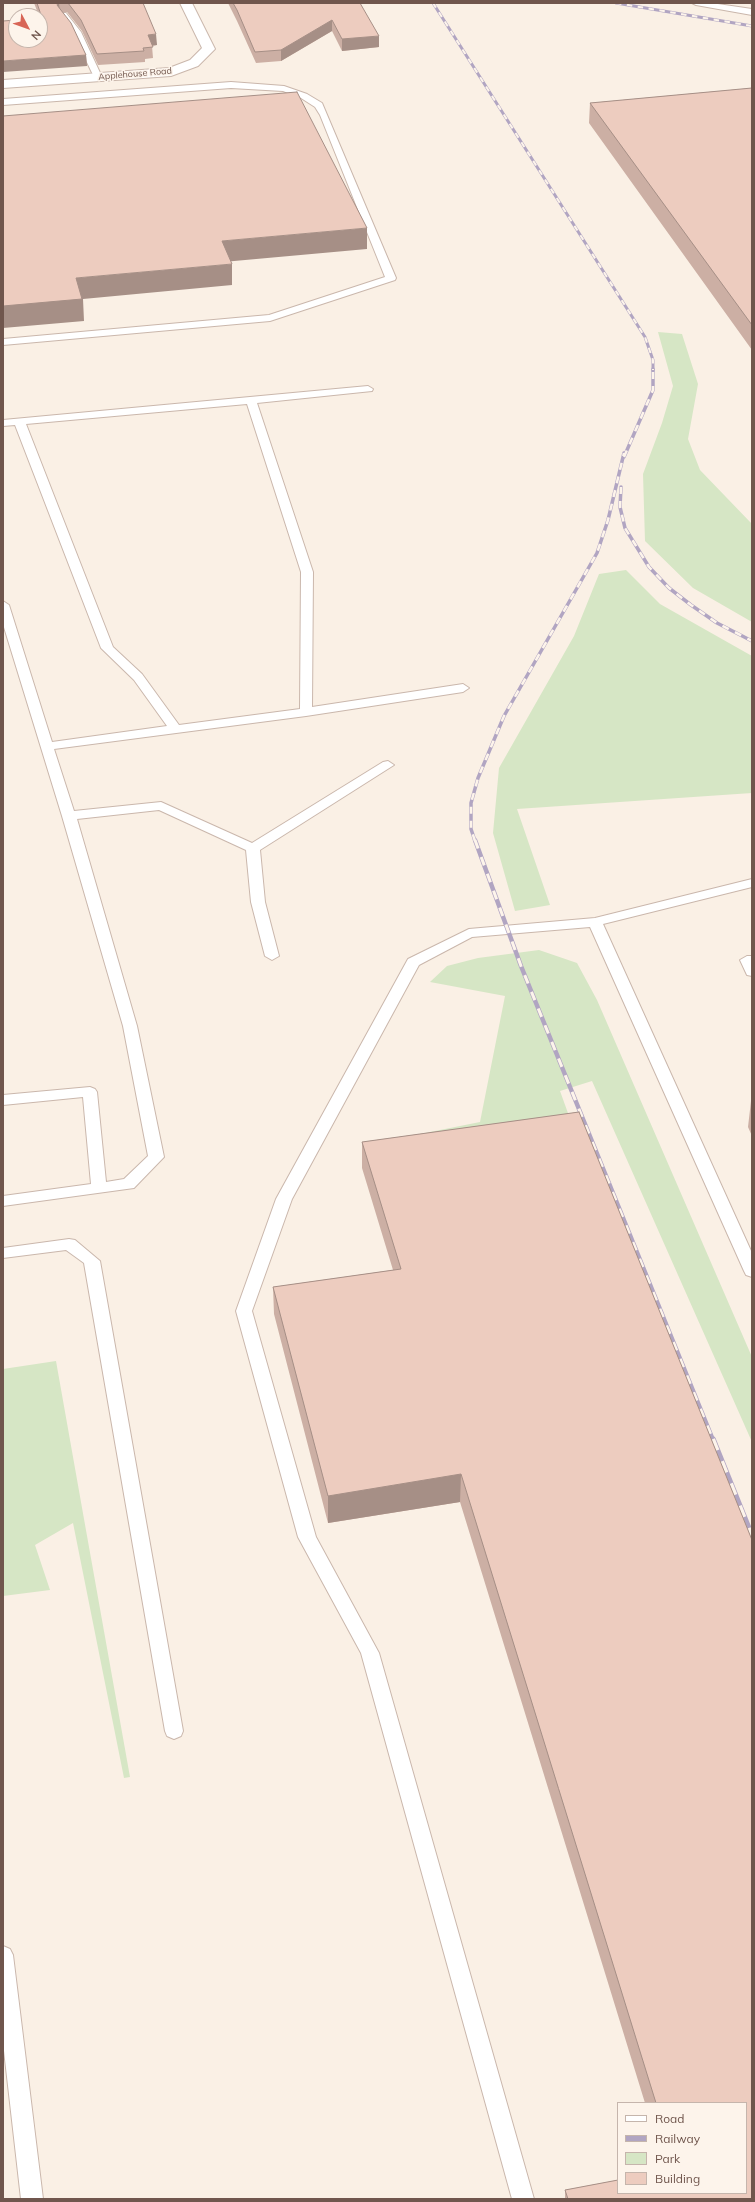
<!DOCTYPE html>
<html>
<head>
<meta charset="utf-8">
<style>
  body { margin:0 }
  #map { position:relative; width:755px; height:2202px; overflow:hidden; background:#faf0e5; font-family:Mulish,sans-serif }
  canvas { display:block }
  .frame { position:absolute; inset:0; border:4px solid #70564d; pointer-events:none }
  .legend { position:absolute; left:617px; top:2102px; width:130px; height:92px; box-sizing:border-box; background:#fdf4eb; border:1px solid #c5b5ac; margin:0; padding:5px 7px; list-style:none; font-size:12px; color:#70564d }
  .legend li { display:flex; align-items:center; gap:8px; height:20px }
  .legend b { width:20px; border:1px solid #c5b5ac }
  .north { position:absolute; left:8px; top:8px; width:40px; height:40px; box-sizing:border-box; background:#fdf4eb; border:1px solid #c5b5ac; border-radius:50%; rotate:131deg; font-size:11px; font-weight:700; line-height:16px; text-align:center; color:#70564d }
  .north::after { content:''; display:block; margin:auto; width:14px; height:18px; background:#d86556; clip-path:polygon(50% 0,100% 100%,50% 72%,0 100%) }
</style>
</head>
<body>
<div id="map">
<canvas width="755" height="2202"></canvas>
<div class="frame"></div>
<ul class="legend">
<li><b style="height:5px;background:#fff"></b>Road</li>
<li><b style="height:5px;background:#b1a5c2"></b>Railway</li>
<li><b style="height:11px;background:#d6e6c5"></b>Park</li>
<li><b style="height:11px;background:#edccbf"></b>Building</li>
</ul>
<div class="north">N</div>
</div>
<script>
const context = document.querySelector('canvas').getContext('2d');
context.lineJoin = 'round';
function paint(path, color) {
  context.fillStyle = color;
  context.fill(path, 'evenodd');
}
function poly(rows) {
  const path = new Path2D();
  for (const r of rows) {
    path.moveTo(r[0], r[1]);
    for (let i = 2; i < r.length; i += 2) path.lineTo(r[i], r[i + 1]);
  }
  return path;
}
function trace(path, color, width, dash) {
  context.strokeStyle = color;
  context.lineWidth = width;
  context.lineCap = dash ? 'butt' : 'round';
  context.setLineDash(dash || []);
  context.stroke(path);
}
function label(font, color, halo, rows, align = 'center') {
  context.font = font + ' Mulish,sans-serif';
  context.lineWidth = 3;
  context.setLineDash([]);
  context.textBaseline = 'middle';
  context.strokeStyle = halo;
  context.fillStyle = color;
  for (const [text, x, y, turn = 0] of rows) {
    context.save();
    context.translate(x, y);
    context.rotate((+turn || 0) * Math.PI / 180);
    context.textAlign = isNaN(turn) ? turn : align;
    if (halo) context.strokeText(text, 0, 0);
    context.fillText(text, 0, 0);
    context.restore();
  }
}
paint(poly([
  [658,332,682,334,698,384,688,439,700,470,752,524,752,622,693,588,645,541,643,474,662,423,673,386],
  [626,570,660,604,752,656,752,793,517,809,550,905,515,911,493,833,499,768,574,636,599,574],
  [539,950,577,963,597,1000,752,1357,752,1442,592,1081,560,1091,577,1138,380,1142,480,1122,505,996,430,982,447,966,478,958],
  [56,1361,84,1519,130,1777,124,1778,73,1523,35,1545,50,1590,3,1596,3,1369]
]), '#d6e6c5');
const service = poly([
  [692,3,711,3,752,9,752,15,696,5,692,3],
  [60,13,66,13,81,32,102,77,101,79,94,77,73,33,59,15,60,13],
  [231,82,284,86,307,94,322,103,396,278,395,280,270,321,3,345,3,339,269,315,385,277,320,115,315,107,301,98,283,91,231,88,3,105,3,99,231,82],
  [368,386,373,389,372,391,257,403,313,572,312,707,463,684,469,688,463,692,306,716,54,749,74,811,161,802,252,843,383,762,388,761,394,765,260,850,265,902,279,956,272,960,265,956,251,902,246,850,159,810,77,819,137,1026,164,1157,134,1188,3,1206,3,1196,91,1184,83,1097,3,1105,3,1095,90,1087,95,1089,97,1092,106,1182,124,1179,148,1156,123,1026,62,816,3,624,3,601,9,605,52,742,167,726,134,680,101,648,15,425,3,426,3,420,368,386],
  [247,404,301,572,300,709,179,725,142,674,113,647,26,424,247,404],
  [752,879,752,887,603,924,752,1253,752,1277,746,1275,744,1271,590,927,472,937,419,965,292,1199,252,1311,316,1537,379,1653,534,2199,512,2199,361,1653,298,1537,236,1311,276,1199,408,959,469,929,595,918,752,879],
  [747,956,752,956,752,976,747,975,740,960,747,956],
  [69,1239,75,1240,100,1261,183,1731,181,1736,174,1739,167,1736,165,1731,84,1263,66,1250,3,1258,3,1248,69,1239],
  [3,1946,10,1949,13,1955,43,2199,21,2199,3,2042,3,1946]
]);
const minor = poly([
  [180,3,192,3,215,49,198,66,171,76,3,88,3,80,169,68,190,60,202,48,180,3]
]);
trace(service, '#cab7ac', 2);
trace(minor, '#cab7ac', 2);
paint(service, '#fff');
paint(minor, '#fff');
const railFar3 = poly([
  [433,3,645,337,653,360,653,370],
  [616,3,752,26]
]);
const railFar2 = poly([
  [624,457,653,390,653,369],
  [621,487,620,507,625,528,649,567,669,588,691,605,717,623,752,641],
  [475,841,471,829,471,803,478,778,504,716,597,553,608,520,624,453]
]);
const railFar1 = poly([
  [475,840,521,966,713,1440]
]);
const rail = poly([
  [713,1439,752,1536]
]);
trace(railFar3, '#b1a5c2', 3);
trace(railFar2, '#b1a5c2', 3.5);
trace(railFar1, '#b1a5c2', 4.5);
trace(rail, '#b1a5c2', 5.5);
trace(railFar3, '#fdf4eb', 2, [5.5]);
trace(railFar2, '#fdf4eb', 2.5, [7]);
trace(railFar1, '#fdf4eb', 3, [9]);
trace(rail, '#fdf4eb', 4, [12]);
paint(poly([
  [34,3,143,3,157,45,152,46,153,58,145,59,145,62,98,65,82,31,67,12,62,12,86,55,87,66,40,40,40,16,39,16],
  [228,3,360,3,379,47,342,51,332,31,281,61,256,63,237,21],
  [752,88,752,350,589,123,590,103],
  [752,1100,752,1136,748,1127,751,1101],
  [579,1112,752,1540,752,2199,565,2199,565,2190,618,2180,618,2193,746,2193,746,2103,645,2103,460,1502,328,1523,274,1314,273,1287,393,1270,362,1168,362,1142]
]), '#ccafa4');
paint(poly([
  [58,3,59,3,60,12,57,5],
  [332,20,332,31,281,61,281,50],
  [156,34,157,45,148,46,148,35],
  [379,36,379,47,342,51,342,39],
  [86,55,87,66,3,72,3,61],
  [367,228,367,249,223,262,222,241],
  [232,264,232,285,83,299,84,321,3,328,3,306,76,278],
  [461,1474,460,1502,328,1523,328,1496]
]), '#a68f86');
const building = poly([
  [37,3,58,3,57,5,71,23,86,55,3,61,3,21,16,20,16,40,40,40,40,18,42,18,37,3],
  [68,3,143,3,156,34,148,35,153,47,143,48,144,51,97,54,81,20,68,3],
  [233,3,360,3,379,36,342,39,332,20,281,50,255,52,237,10,233,3],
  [752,88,752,325,590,103,752,88],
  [297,92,367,228,222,241,232,264,76,278,82,299,3,306,3,116,297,92],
  [579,1112,752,1540,752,2199,568,2199,565,2190,618,2180,618,2193,746,2193,746,2103,656,2103,461,1474,328,1496,273,1287,401,1269,362,1142,579,1112]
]);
paint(building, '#edccbf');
trace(building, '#a68f86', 1);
label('9px', '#70564d', '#fdf4eb', [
  ["Applehouse Road",135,74,-5]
]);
</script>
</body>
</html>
